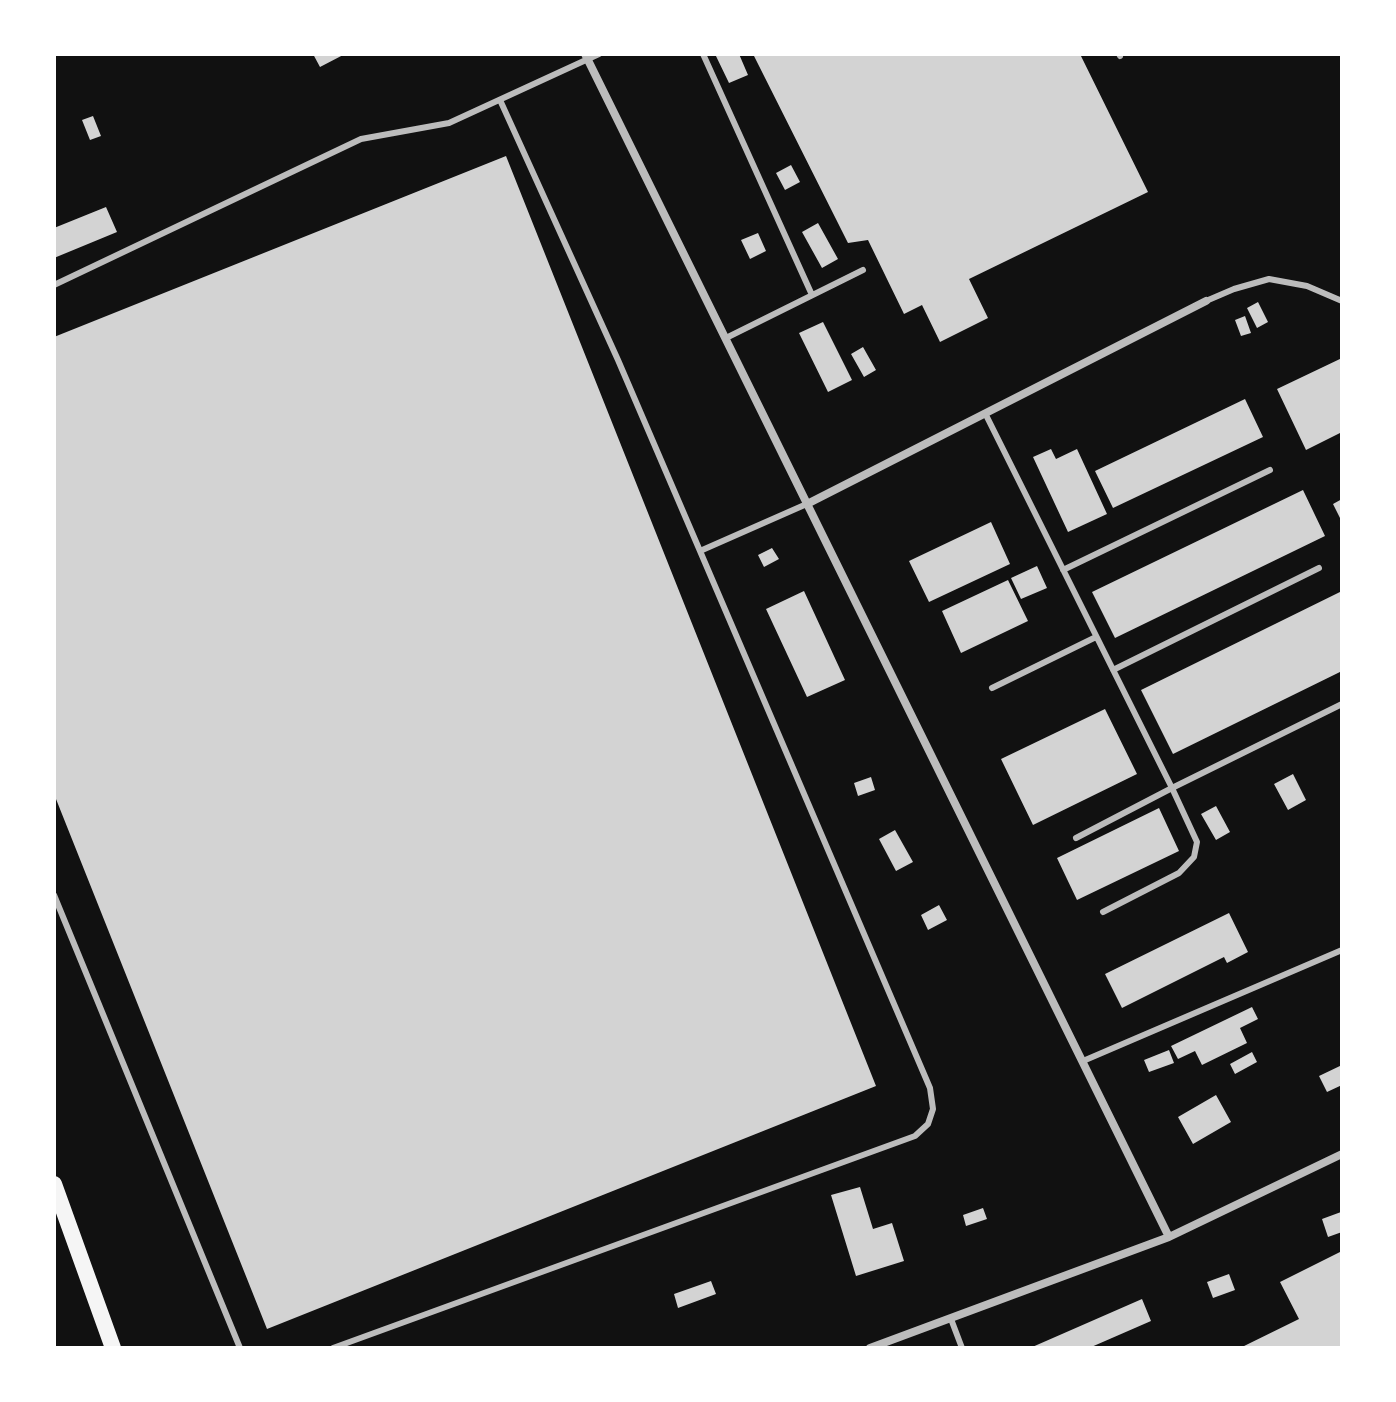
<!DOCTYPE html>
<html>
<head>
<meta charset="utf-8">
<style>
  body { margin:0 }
  #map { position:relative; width:1396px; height:1402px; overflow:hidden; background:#111; font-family:Merriweather,serif }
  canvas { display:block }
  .frame { position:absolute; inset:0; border:56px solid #fff; pointer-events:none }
</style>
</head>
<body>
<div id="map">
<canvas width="1396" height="1402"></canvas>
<div class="frame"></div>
</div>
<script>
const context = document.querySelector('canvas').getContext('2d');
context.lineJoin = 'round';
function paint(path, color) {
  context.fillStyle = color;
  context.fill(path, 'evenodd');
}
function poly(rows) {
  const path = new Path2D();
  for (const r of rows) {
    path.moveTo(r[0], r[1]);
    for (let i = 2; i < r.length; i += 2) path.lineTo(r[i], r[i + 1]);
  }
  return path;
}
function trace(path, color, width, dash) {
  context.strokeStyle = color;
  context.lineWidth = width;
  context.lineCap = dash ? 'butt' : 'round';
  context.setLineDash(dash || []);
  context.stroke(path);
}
paint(poly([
  [313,54,345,54,320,67],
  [715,54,739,54,748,75,729,83],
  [753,54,1080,54,1148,192,969,279,988,318,940,342,922,305,904,314,868,240,848,243],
  [93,116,101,136,90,140,82,120],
  [506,156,876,1086,267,1329,54,794,54,337],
  [791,165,800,182,785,190,776,173],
  [106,207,117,232,54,258,54,228],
  [818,223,838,259,822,268,802,232],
  [758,233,766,251,750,259,741,240],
  [1258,302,1268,322,1257,328,1247,308],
  [1245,316,1251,333,1241,336,1235,320],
  [823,322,852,380,828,392,799,333],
  [863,347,876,370,864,377,851,354],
  [1342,358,1342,432,1306,450,1277,389],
  [1245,399,1263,437,1113,508,1095,471],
  [1051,449,1056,459,1077,449,1107,514,1068,532,1033,457],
  [1303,490,1325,536,1115,638,1092,592],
  [1342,499,1342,522,1333,504],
  [991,522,1010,564,929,602,909,561],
  [772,548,779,559,764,567,758,555],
  [1037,566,1047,588,1021,599,1011,578],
  [1008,580,1028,621,961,653,942,611],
  [804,591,845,680,807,697,766,609],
  [1342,591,1342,671,1173,754,1141,690],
  [1105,709,1137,774,1033,825,1001,759],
  [1293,774,1306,800,1288,810,1274,784],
  [871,777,875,790,858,796,854,783],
  [1216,806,1230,832,1216,840,1201,814],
  [1159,808,1179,851,1077,900,1057,858],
  [895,830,913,862,896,871,879,839],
  [939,905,947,920,928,930,921,915],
  [1229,913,1248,952,1227,963,1224,957,1122,1008,1105,974],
  [1252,1007,1258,1019,1240,1028,1247,1043,1202,1065,1195,1051,1178,1059,1171,1046],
  [1169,1050,1174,1063,1149,1072,1144,1060],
  [1252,1052,1257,1062,1235,1074,1230,1064],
  [1342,1065,1342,1085,1327,1092,1319,1076],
  [1216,1095,1231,1122,1193,1144,1178,1117],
  [860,1187,873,1229,892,1223,904,1261,856,1276,831,1195],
  [983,1208,987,1219,966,1226,963,1215],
  [1341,1212,1342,1232,1328,1237,1322,1219],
  [1342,1251,1342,1348,1240,1348,1299,1319,1280,1282],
  [1229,1274,1235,1290,1213,1298,1207,1282],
  [711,1281,716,1294,678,1308,674,1294],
  [1142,1299,1151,1321,1089,1348,1030,1348]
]), '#d3d3d3');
trace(poly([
  [703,54,812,295],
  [1119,54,1120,56],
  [54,285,361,139,449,123,599,54],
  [1206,301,1234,289,1269,279,1307,286,1342,301],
  [726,338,863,270],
  [985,413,1172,788,1342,704],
  [700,551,809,503],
  [1063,570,1270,470],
  [1113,670,1319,568],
  [992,688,1096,637],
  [1076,838,1172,788,1197,842,1194,857,1179,873,1103,912],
  [54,895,240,1348],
  [1083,1061,1342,950],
  [951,1319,962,1348],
  [333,1348,915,1136,928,1124,933,1109,930,1088,700,551,618,360,500,100]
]), '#bcbcbc', 6);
trace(poly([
  [585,54,1169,1237],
  [809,503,1206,301],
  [870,1348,1169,1237,1342,1154]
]), '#bcbcbc', 8);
trace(poly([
  [54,1184,113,1348]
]), '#f5f5f5', 16);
</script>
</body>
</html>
